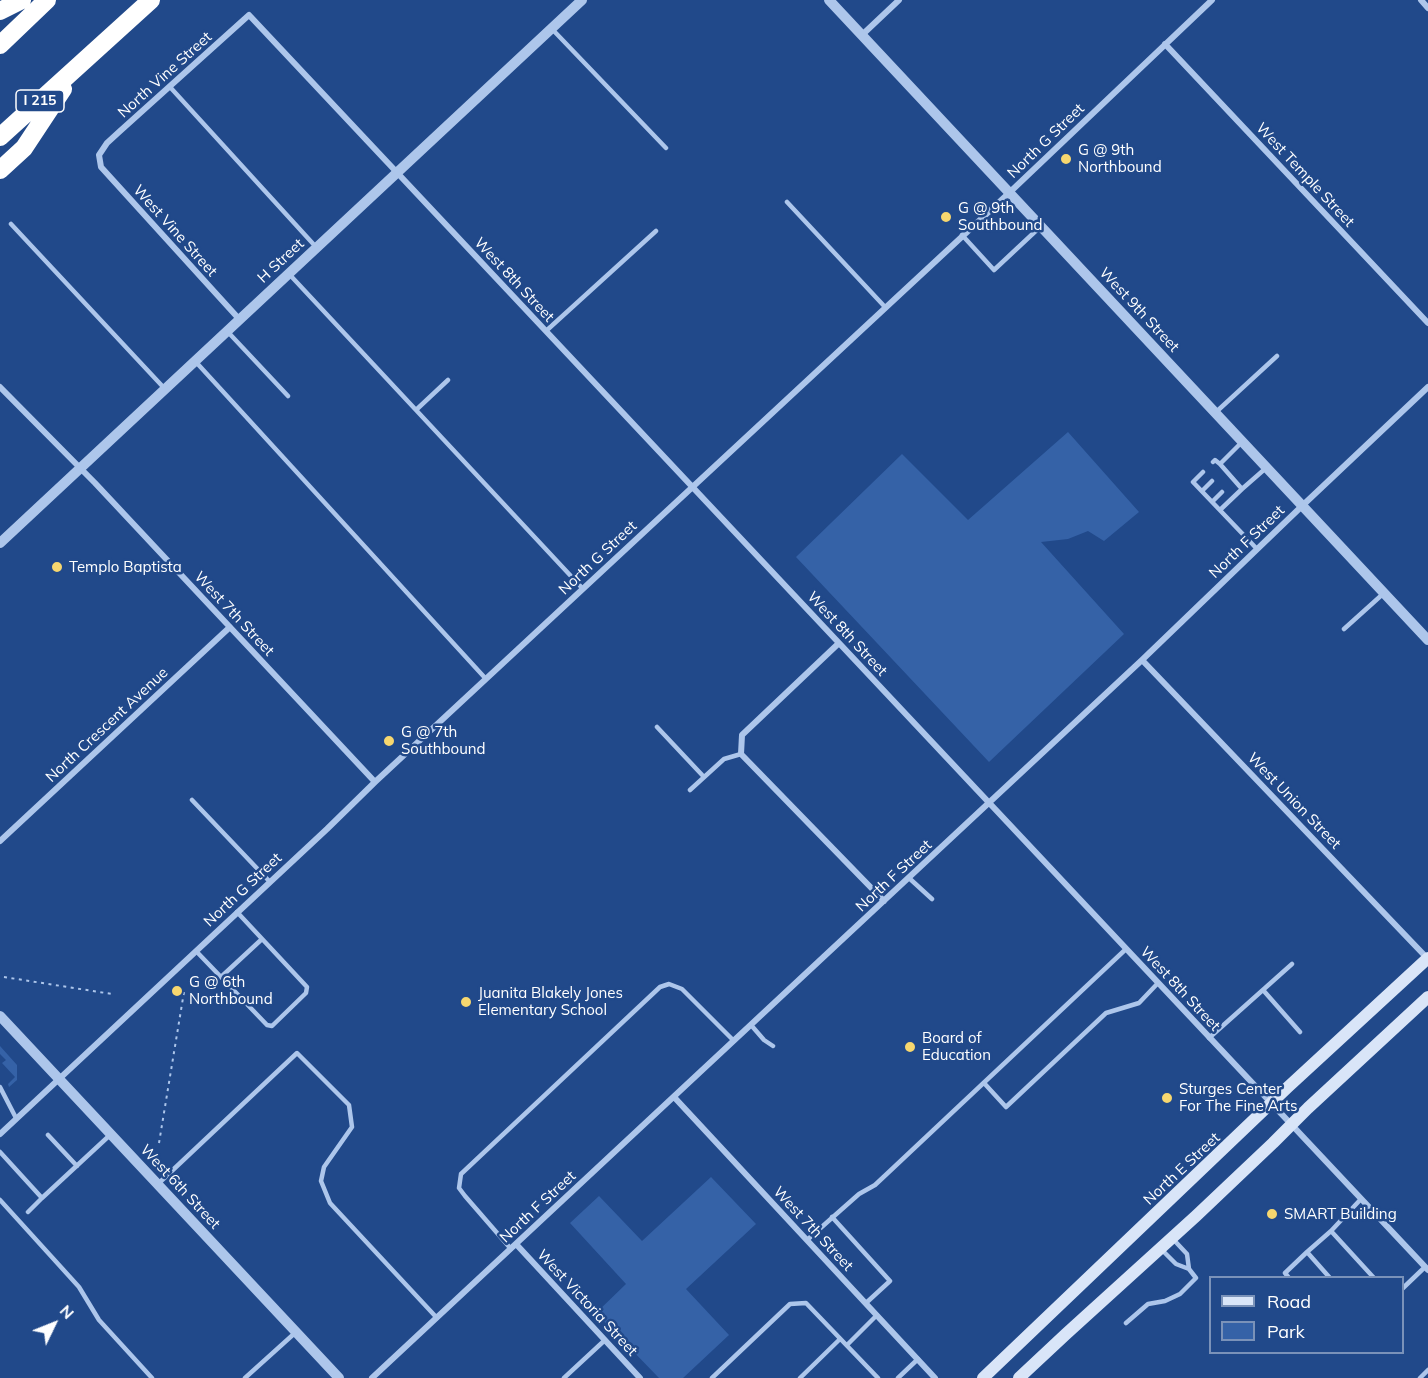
<!DOCTYPE html>
<html>
<head>
<meta charset="utf-8">
<style>
  body { margin:0 }
  #map { position:relative; width:1428px; height:1378px; overflow:hidden; background:#21498a; font-family:Mulish,sans-serif }
  canvas { display:block }
  .legend { position:absolute; left:1209px; top:1276px; width:195px; height:78px; box-sizing:border-box; background:#21498a; border:2px solid #7a92b9; margin:0; padding:8px 10px; list-style:none; font-size:18px; color:#fff }
  .legend li { display:flex; align-items:center; gap:12px; height:30px }
  .legend b { width:30px; border:2px solid #7a92b9 }
  .north { position:absolute; left:24px; top:1294px; width:60px; height:60px; -webkit-text-stroke:4px #21498a; paint-order:stroke; rotate:47deg; font-size:16px; font-weight:700; line-height:24px; text-align:center; color:#fff }
  .north::after { content:''; display:block; margin:auto; width:21px; height:27px; background:#fff; clip-path:polygon(50% 0,100% 100%,50% 72%,0 100%) }
</style>
</head>
<body>
<div id="map">
<canvas width="1428" height="1378"></canvas>
<ul class="legend">
<li><b style="height:8px;background:#d9e5f8"></b>Road</li>
<li><b style="height:16px;background:#3562a7"></b>Park</li>
</ul>
<div class="north">N</div>
</div>
<script>
const context = document.querySelector('canvas').getContext('2d');
context.lineJoin = 'round';
function paint(path, color) {
  context.fillStyle = color;
  context.fill(path, 'evenodd');
}
function poly(rows) {
  const path = new Path2D();
  for (const r of rows) {
    path.moveTo(r[0], r[1]);
    for (let i = 2; i < r.length; i += 2) path.lineTo(r[i], r[i + 1]);
  }
  return path;
}
function trace(path, color, width, dash) {
  context.strokeStyle = color;
  context.lineWidth = width;
  context.lineCap = dash ? 'butt' : 'round';
  context.setLineDash(dash || []);
  context.stroke(path);
}
function label(font, color, halo, rows, align = 'center') {
  context.font = font + ' Mulish,sans-serif';
  context.lineWidth = 5;
  context.setLineDash([]);
  context.textBaseline = 'middle';
  context.strokeStyle = halo;
  context.fillStyle = color;
  for (const [text, x, y, turn = 0] of rows) {
    context.save();
    context.translate(x, y);
    context.rotate((+turn || 0) * Math.PI / 180);
    context.textAlign = isNaN(turn) ? turn : align;
    if (halo) context.strokeText(text, 0, 0);
    context.fillText(text, 0, 0);
    context.restore();
  }
}
paint(poly([
  [1068,432,1139,512,1104,541,1088,531,1068,539,1041,542,1124,634,989,762,796,557,902,454,968,520],
  [0,1046,17,1065,17,1080,9,1087,8,1084,15,1077,2,1063,6,1060,0,1054],
  [711,1177,756,1224,686,1289,729,1335,683,1378,659,1378,596,1313,626,1284,570,1223,599,1196,642,1241]
]), '#3562a7');
trace(poly([
  [4,977,112,994],
  [159,1143,184,992]
]), '#adc6eb', 2, [3, 4.5]);
trace(poly([
  [552,29,666,148],
  [170,87,316,247],
  [787,202,885,307],
  [11,224,165,389],
  [962,235,994,270,1040,227],
  [290,275,583,589],
  [227,331,288,396],
  [546,331,656,231],
  [195,361,486,679],
  [416,410,448,380],
  [1215,413,1277,356],
  [1242,442,1220,464,1242,489,1266,468],
  [1213,462,1215,460,1220,464],
  [1203,472,1193,482,1257,549],
  [1202,491,1212,481],
  [1212,502,1222,492],
  [1220,510,1242,489],
  [1344,629,1384,593],
  [657,727,704,777],
  [690,790,724,759,741,754],
  [192,800,270,882],
  [909,878,932,899],
  [196,951,267,1025,272,1026,306,993,307,987,237,912],
  [221,977,262,939],
  [1263,990,1300,1032],
  [751,1025,764,1040,773,1046],
  [1209,1038,1292,964],
  [984,1083,1006,1107,1106,1013,1139,1003,1158,983],
  [0,1087,16,1118],
  [48,1135,77,1166],
  [0,1152,42,1198,110,1135],
  [159,1183,297,1053,349,1105,352,1127,324,1167,321,1181,330,1203,437,1318],
  [1361,1199,1331,1231,1374,1278],
  [0,1200,79,1287,99,1320,152,1378],
  [28,1212,42,1198],
  [832,1217,890,1281,866,1303],
  [807,1240,859,1194,875,1185,891,1170,1126,949],
  [511,1249,465,1196,459,1188,461,1174,660,987,669,984,682,989,734,1041],
  [1162,1250,1176,1264,1189,1269,1187,1254,1172,1238],
  [1307,1252,1331,1231],
  [1289,1278,1285,1273,1307,1252,1330,1278],
  [1402,1289,1425,1267],
  [1126,1323,1148,1304,1165,1301,1180,1294,1196,1278,1189,1269],
  [847,1345,877,1315],
  [245,1378,296,1332],
  [564,1378,605,1340],
  [712,1378,790,1304,806,1303,878,1378],
  [800,1378,840,1339],
  [898,1378,918,1359],
  [1420,1378,1428,1370]
]), '#adc6eb', 4.5);
trace(poly([
  [1421,0,1428,8],
  [862,35,899,0],
  [1165,44,1428,323],
  [240,320,101,167,99,155,107,143,119,132,249,15,1428,1270],
  [0,387,95,483,375,782],
  [839,643,742,735,741,754,884,901],
  [1142,660,1427,958],
  [0,841,230,627],
  [674,1097,935,1378],
  [0,1134,327,829,375,782,1009,193,1212,0],
  [516,1244,640,1378],
  [372,1378,1142,660,1302,506,1428,387]
]), '#adc6eb', 6);
trace(poly([
  [829,0,1428,640],
  [0,543,582,0],
  [0,1016,339,1378]
]), '#adc6eb', 10);
trace(poly([
  [983,1378,1288,1087,1428,958],
  [1019,1378,1066,1334,1196,1216,1273,1143,1308,1108,1428,997]
]), '#d9e5f8', 12);
trace(poly([
  [0,11,22,0],
  [0,45,47,0],
  [0,137,151,0],
  [0,170,24,148,63,89]
]), '#fff', 18);
for (const [x, y, r, color] of [
  [1066,159,6,"#f7d76f"],
  [946,217,6,"#f7d76f"],
  [57,567,6,"#f7d76f"],
  [389,741,6,"#f7d76f"],
  [177,991,6,"#f7d76f"],
  [466,1002,6,"#f7d76f"],
  [910,1047,6,"#f7d76f"],
  [1167,1098,6,"#f7d76f"],
  [1272,1214,6,"#f7d76f"]
]) {
  const dot = new Path2D();
  dot.arc(x, y, r, 0, 2 * Math.PI);
  context.fillStyle = color;
  context.fill(dot);
  trace(dot, '#21498a', 2);
}
for (const [x, y, w] of [
  [40,101,48]
]) {
  const box = new Path2D();
  box.roundRect(x - w / 2, y - 11, w, 22, 4.5);
  context.fillStyle = '#21498a';
  context.fill(box);
  trace(box, '#fff', 1.5);
}
label('bold 14px', '#fff', null, [
  ["I 215",40,101]
]);
label('15px', '#fff', '#21498a', [
  ["North Vine Street",165,75,-42],
  ["North G Street",1046,141,-44],
  ["West Temple Street",1305,175,47],
  ["West Vine Street",175,231,48],
  ["H Street",281,261,-43],
  ["West 8th Street",514,280,47],
  ["West 9th Street",1139,310,47],
  ["North F Street",1247,542,-44],
  ["North G Street",598,558,-43],
  ["West 7th Street",234,614,47],
  ["West 8th Street",847,634,47],
  ["North Crescent Avenue",107,725,-43],
  ["West Union Street",1294,801,46],
  ["North F Street",894,876,-43],
  ["North G Street",243,890,-43],
  ["West 8th Street",1180,989,47],
  ["North E Street",1182,1169,-43],
  ["West 6th Street",180,1187,47],
  ["North F Street",538,1207,-43],
  ["West 7th Street",813,1229,47],
  ["West Victoria Street",587,1303,47]
]);
label('15px', '#fff', '#21498a', [
  ["G @ 9th",1078,150],
  ["Northbound",1078,167],
  ["G @ 9th",958,208],
  ["Southbound",958,225],
  ["Templo Baptista",69,567],
  ["G @ 7th",401,732],
  ["Southbound",401,749],
  ["G @ 6th",189,982],
  ["Northbound",189,999],
  ["Juanita Blakely Jones",478,993],
  ["Elementary School",478,1010],
  ["Board of",922,1038],
  ["Education",922,1055],
  ["Sturges Center",1179,1089],
  ["For The Fine Arts",1179,1106],
  ["SMART Building",1284,1214]
], 'left');
</script>
</body>
</html>
